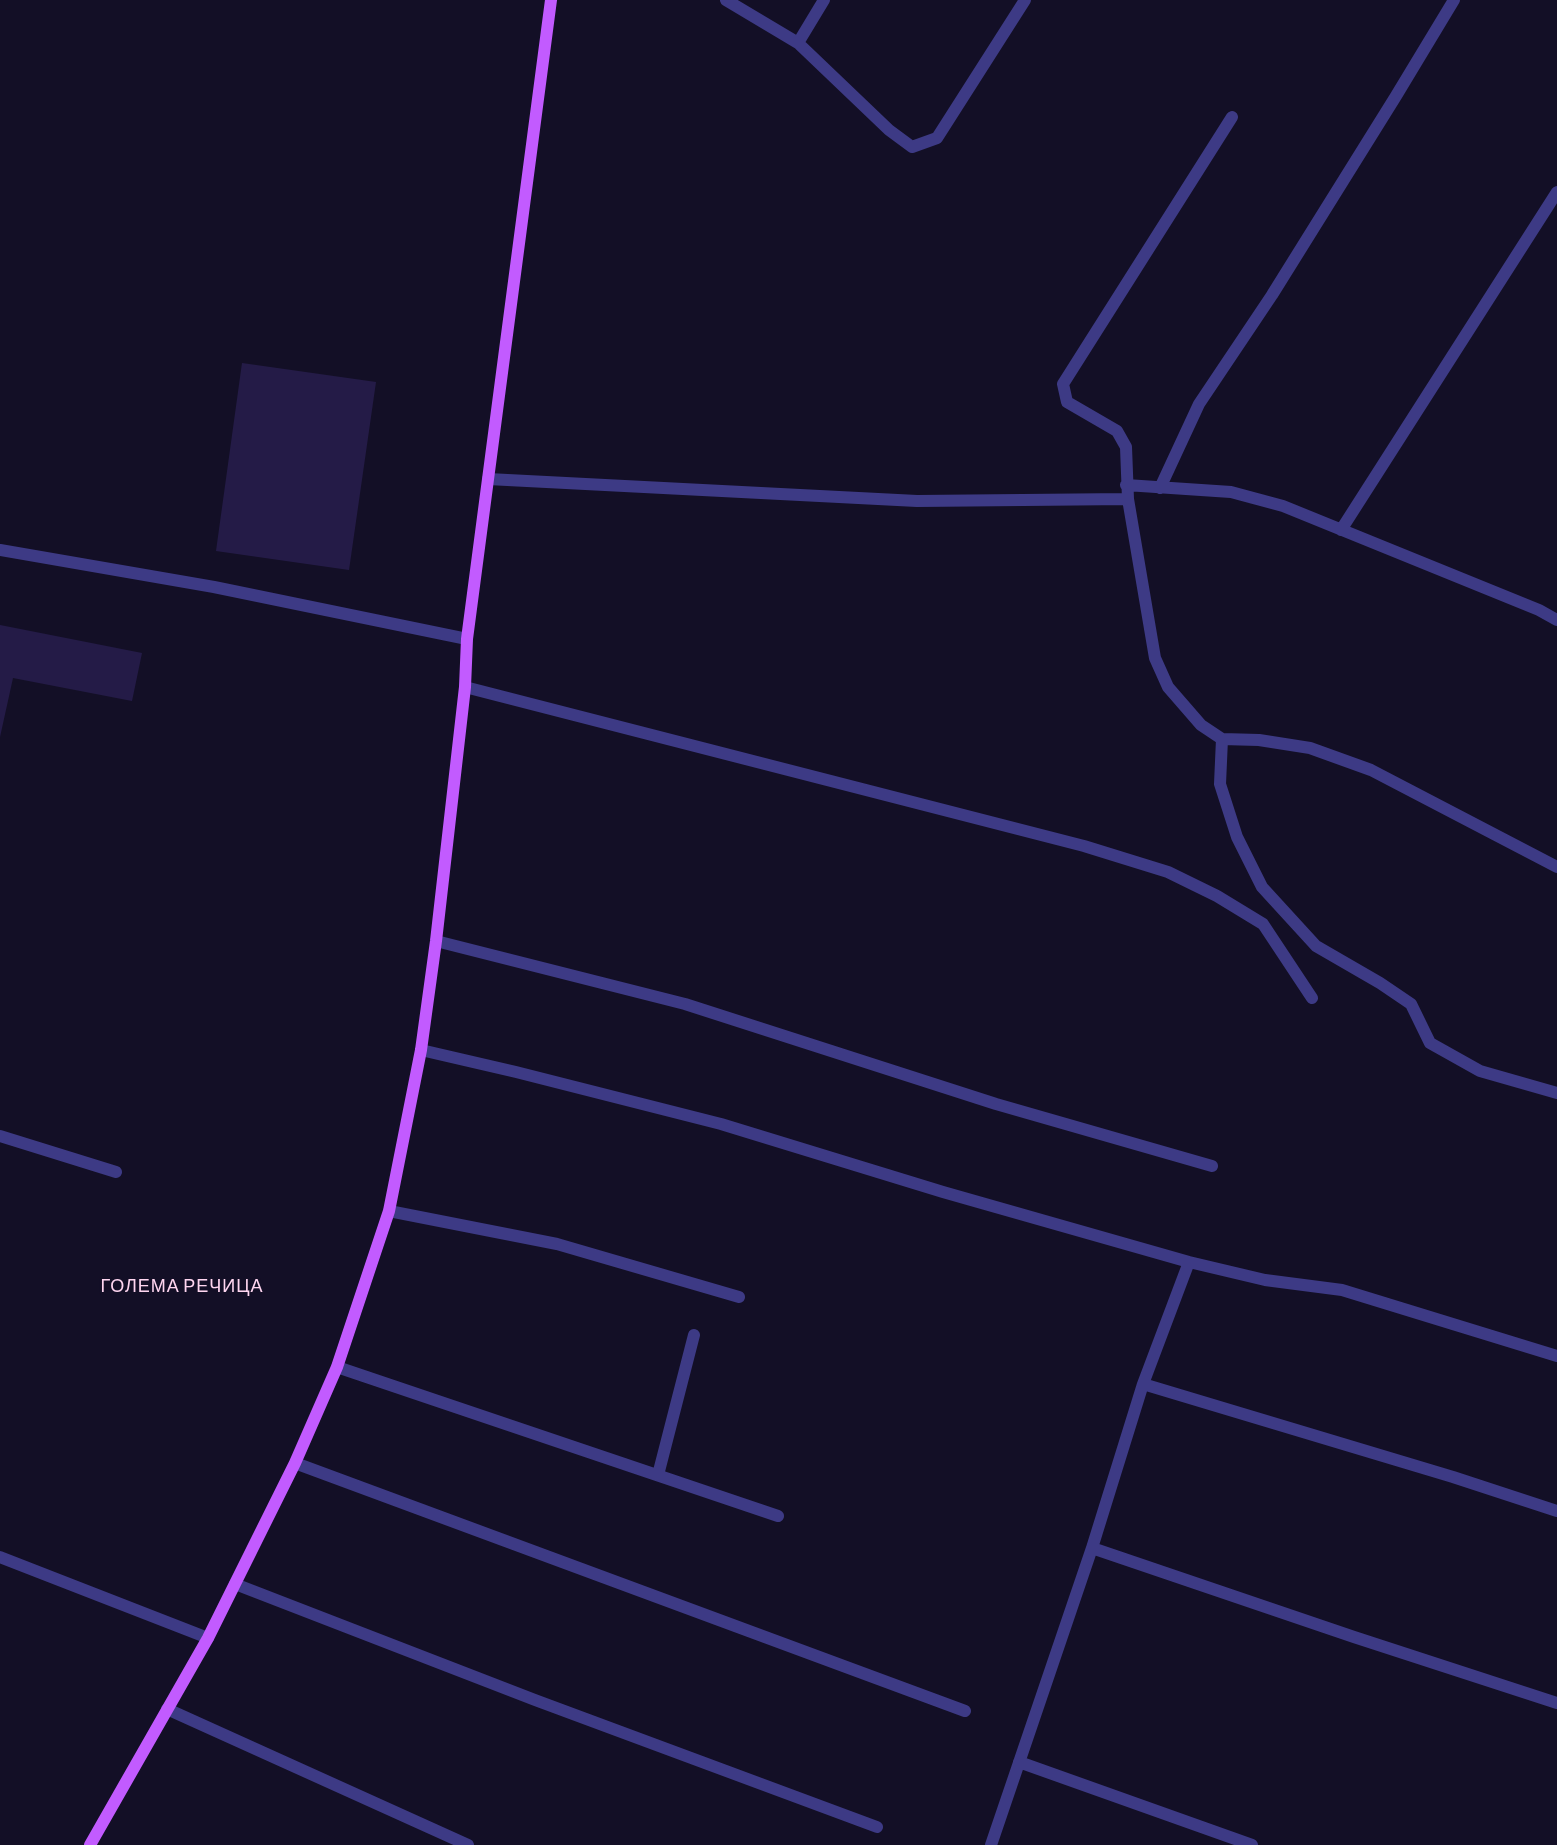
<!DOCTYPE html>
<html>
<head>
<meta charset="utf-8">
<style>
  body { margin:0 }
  canvas { display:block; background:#130f26 }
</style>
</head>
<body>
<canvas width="1557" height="1845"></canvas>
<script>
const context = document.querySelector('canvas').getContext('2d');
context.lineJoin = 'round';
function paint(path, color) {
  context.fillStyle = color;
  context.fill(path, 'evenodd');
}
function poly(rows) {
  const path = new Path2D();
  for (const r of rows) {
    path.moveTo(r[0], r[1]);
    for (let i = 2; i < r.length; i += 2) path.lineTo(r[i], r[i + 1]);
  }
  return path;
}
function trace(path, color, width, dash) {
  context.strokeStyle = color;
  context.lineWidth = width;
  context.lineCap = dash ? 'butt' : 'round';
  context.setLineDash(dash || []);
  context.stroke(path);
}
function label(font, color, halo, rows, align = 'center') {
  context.font = font + ' "Asap Condensed",sans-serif';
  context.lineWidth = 5;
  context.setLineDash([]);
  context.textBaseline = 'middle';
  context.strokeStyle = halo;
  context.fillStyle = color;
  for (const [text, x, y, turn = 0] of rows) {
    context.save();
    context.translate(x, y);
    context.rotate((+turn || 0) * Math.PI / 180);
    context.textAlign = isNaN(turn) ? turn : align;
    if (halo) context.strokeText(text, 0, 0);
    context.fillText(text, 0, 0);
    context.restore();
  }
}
paint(poly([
  [242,363,376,382,349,570,216,551],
  [0,625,142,653,132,701,13,678,0,737]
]), '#241b47');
trace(poly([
  [726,0,798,43,889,130,912,147,937,138,1025,0],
  [798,43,824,0],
  [1232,117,1063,384,1067,402,1117,431,1126,447,1128,499,1155,658,1168,687,1201,725,1222,739,1259,740,1310,748,1371,770,1557,867],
  [488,479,917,501,1128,499],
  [1126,485,1231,492,1283,506,1539,610,1557,620],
  [1160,488,1199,404,1272,295,1396,96,1454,0],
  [1341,530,1557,192],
  [0,550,214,587,467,639],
  [465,687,1084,846,1168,872,1217,896,1263,924,1312,998],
  [1222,739,1220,784,1237,837,1262,887,1316,946,1380,983,1411,1004,1430,1043,1480,1071,1557,1093],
  [436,941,685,1004,996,1104,1212,1166],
  [421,1050,516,1072,721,1124,943,1192,1189,1262,1265,1280,1342,1290,1557,1356],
  [0,1136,116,1172],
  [389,1211,557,1244,739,1297],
  [337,1367,778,1516],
  [1143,1384,1453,1477,1557,1511],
  [295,1463,965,1711],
  [658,1475,694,1335],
  [1092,1548,1354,1637,1557,1703],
  [0,1557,208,1638],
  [235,1584,535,1700,877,1827],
  [167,1709,468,1845],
  [1019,1762,1252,1845],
  [991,1845,1092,1548,1143,1384,1189,1262]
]), '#3d3a85', 12);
trace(poly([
  [90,1845,208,1638,295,1463,337,1367,389,1211,421,1050,436,941,465,687,467,639,551,0]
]), '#c25bff', 12);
context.letterSpacing = '1px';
label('18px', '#ffd6f0', '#130f26', [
  ["ГОЛЕМА РЕЧИЦА",182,1286]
]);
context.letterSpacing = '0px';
</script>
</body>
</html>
